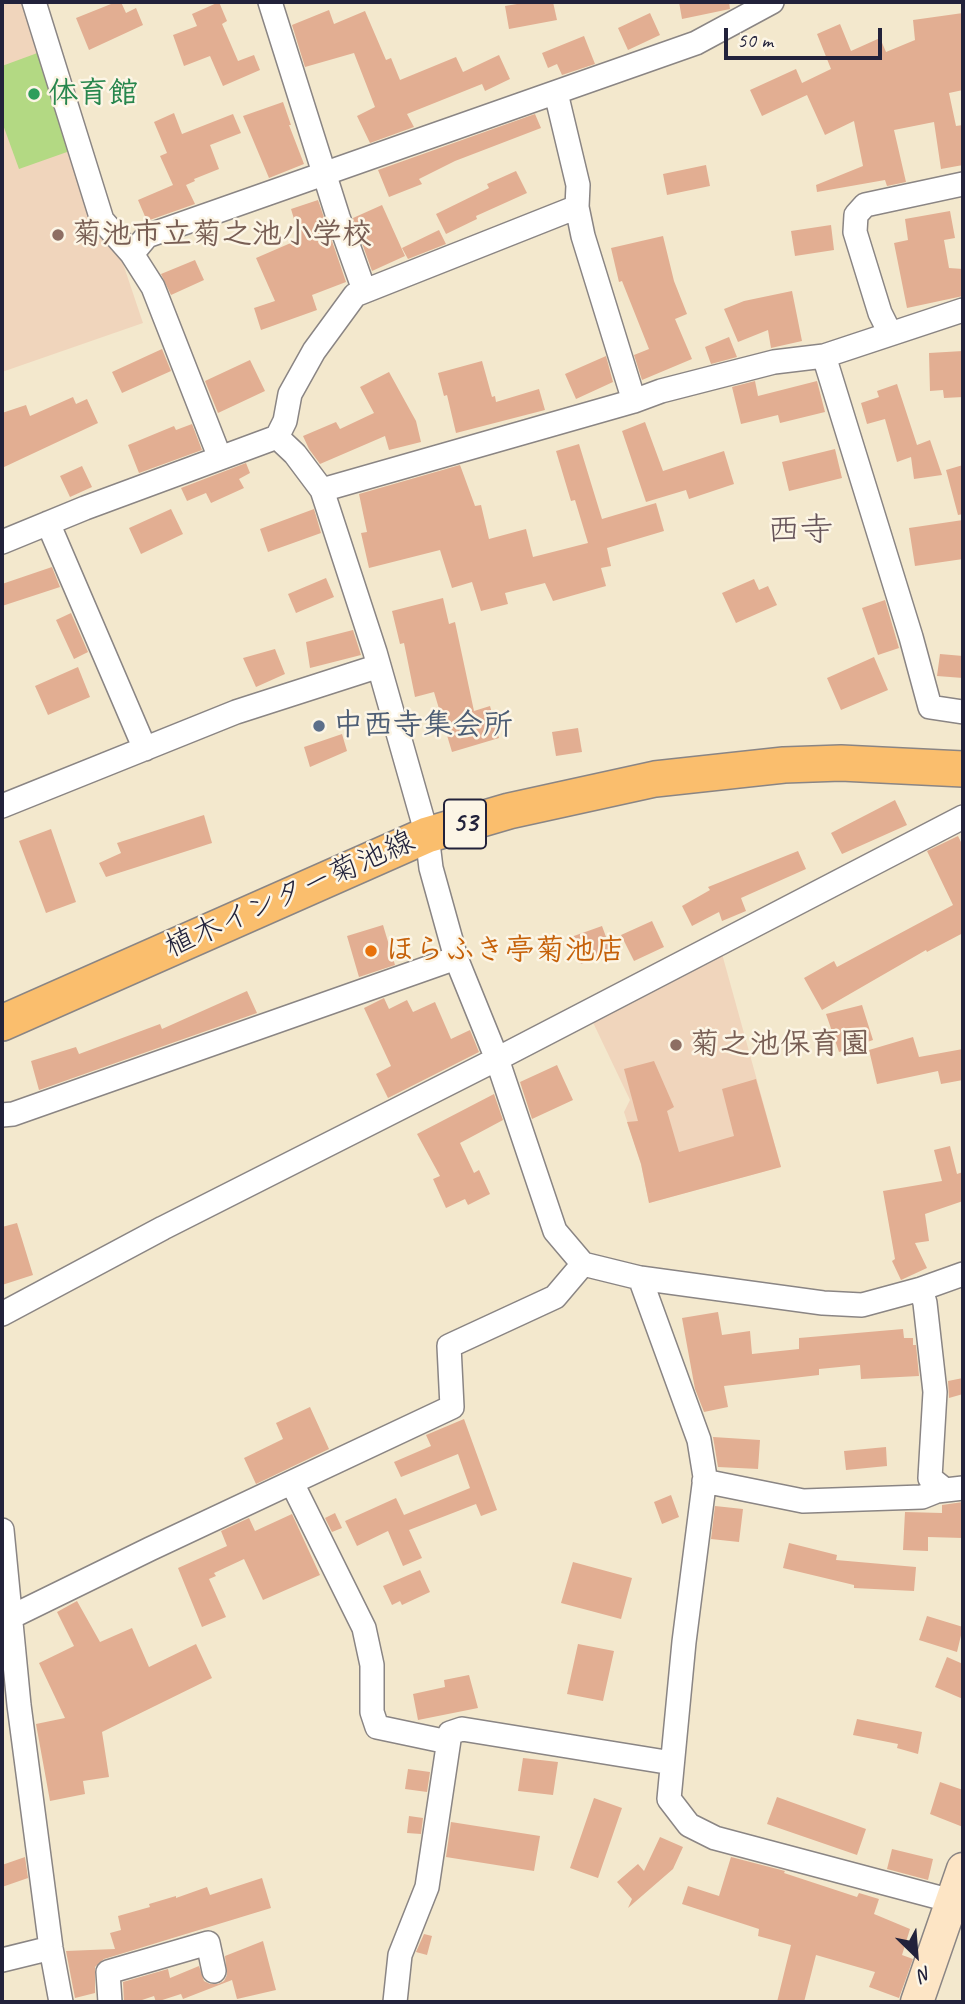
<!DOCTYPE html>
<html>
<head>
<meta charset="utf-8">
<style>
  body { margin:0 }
  #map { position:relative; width:965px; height:2004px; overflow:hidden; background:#f3e8cd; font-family:Caveat,sans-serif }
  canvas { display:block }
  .frame { position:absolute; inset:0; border:4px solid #22223b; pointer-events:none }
  .north { position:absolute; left:881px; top:1920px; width:70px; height:70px; -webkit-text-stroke:5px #fcf5e5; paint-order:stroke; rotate:155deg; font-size:19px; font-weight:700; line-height:28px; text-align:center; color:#22223b }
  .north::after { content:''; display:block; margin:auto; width:24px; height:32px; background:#22223b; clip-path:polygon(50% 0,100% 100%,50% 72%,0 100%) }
  .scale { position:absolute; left:724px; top:28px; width:158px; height:32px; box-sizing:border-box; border:4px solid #22223b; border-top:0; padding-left:9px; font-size:21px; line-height:24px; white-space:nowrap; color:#22223b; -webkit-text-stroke:5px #fcf5e5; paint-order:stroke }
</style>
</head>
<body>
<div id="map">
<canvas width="965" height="2004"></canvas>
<div class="frame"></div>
<div class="north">N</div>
<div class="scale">50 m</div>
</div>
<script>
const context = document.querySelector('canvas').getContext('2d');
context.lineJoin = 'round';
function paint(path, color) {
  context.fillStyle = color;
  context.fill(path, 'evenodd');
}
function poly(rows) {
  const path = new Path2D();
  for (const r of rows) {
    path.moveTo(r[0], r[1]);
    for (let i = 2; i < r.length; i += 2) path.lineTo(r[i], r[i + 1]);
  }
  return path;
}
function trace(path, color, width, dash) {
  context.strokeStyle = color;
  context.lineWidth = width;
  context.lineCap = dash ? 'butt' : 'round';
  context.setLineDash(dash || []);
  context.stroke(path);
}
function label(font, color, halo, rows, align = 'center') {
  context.font = font + ' Caveat,"Klee One",sans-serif';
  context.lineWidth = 5;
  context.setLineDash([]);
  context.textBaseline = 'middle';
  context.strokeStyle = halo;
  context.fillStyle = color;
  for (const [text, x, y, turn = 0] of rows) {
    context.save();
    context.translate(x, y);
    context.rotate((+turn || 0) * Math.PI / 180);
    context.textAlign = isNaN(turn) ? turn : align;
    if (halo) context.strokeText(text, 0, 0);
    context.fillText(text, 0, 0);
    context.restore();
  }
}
paint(poly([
  [2,2,35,2,143,323,2,372],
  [719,943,781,1167,649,1203,641,1164,624,1112,630,1100,588,1012]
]), '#f0d5bc');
paint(poly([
  [51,48,84,146,19,169,2,122,2,66]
]), '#b3d983');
paint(poly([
  [116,2,121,2,126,13,136,8,143,25,89,50,76,18],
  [219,2,227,21,222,24,238,61,254,55,260,70,223,86,210,56,184,66,173,35,197,26,192,14],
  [529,2,553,2,557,20,509,29,505,6],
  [679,2,729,2,730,9,682,19],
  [329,10,334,24,365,11,386,60,391,58,400,80,456,57,463,72,499,55,510,79,485,91,482,84,407,114,414,127,370,143,357,116,375,107,354,53,305,67,292,25],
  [650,13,660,35,628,50,618,28],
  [963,13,963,90,949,93,956,126,963,125,963,165,941,169,934,122,894,130,906,182,887,186,885,180,817,192,816,185,863,166,854,121,825,135,807,95,762,116,750,90,796,69,802,83,831,69,817,34,840,24,851,51,880,38,886,52,915,40,913,20],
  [584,36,595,64,562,75,557,64,548,68,542,53],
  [283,102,291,125,289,125,304,164,269,178,243,116],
  [174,113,182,134,233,114,241,133,210,145,219,169,194,179,195,181,186,185,195,204,147,221,138,200,173,185,160,156,167,153,154,122],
  [535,114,541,128,455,161,419,179,422,184,389,197,378,170],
  [706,165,710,186,667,195,663,174],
  [516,171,527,193,476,216,477,219,446,234,436,214,489,188,487,184],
  [318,200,346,282,312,295,317,310,261,330,254,308,275,301,256,258,300,239,291,209],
  [382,205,405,256,372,271,353,218],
  [950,211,955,238,944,240,949,268,963,269,963,296,907,308,894,243,908,240,905,219],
  [831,225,834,250,795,256,791,231],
  [439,230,446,244,408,259,402,248],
  [663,236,674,281,687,314,675,319,692,359,642,380,634,355,649,349,622,281,619,282,611,248],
  [195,260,204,280,171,295,161,274],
  [792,291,802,341,771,348,768,330,738,342,724,309,744,301],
  [729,337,737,357,711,364,705,347],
  [162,349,171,371,122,393,112,372],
  [963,351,963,397,944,398,943,390,930,391,929,353],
  [606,356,613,382,576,399,565,374],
  [250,360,265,391,218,413,205,381],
  [482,361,492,397,495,396,496,402,539,389,545,410,456,433,447,395,444,396,438,373],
  [389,372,416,421,421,442,389,450,385,436,320,464,309,449,303,436,336,422,340,429,374,413,360,387],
  [755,381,758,396,817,381,825,412,780,423,778,415,741,424,732,387],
  [897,384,917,445,930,440,942,475,914,479,911,457,897,462,885,419,867,424,861,403,879,397,877,391],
  [73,397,76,404,87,399,98,423,2,468,2,413,26,405,30,416],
  [645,422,663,471,724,451,734,484,689,499,686,490,646,502,622,431],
  [192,424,202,450,139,473,128,445,174,426,176,430],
  [579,444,602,519,656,503,664,531,607,548,611,566,601,568,606,586,553,601,545,583,505,593,508,604,481,611,472,582,452,588,440,550,369,568,361,533,367,532,359,494,460,465,475,506,481,505,489,539,526,529,533,557,588,543,575,500,571,501,556,451],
  [835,449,842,478,789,491,782,462],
  [246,463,250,473,239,479,244,488,211,503,206,493,187,501,181,488],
  [963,465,963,514,958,515,946,470],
  [82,466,92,487,70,497,60,476],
  [171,509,183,534,141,554,129,528],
  [314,509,321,533,268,552,260,529],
  [963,520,963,559,915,566,909,528],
  [52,567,60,587,2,606,2,584],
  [326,578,334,597,296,613,288,594],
  [754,579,759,590,768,586,777,605,736,623,722,593],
  [443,598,449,624,455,622,474,711,490,706,499,738,452,752,434,692,415,697,404,643,400,644,392,611],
  [885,600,899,648,878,655,862,608],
  [71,613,88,652,74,659,56,620],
  [353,630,361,655,310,668,306,642],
  [275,649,285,674,256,687,243,658],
  [940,654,963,656,963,678,937,676],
  [874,657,888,690,841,710,827,678],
  [78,667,90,697,48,715,35,686],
  [578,728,582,752,556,756,552,732],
  [342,734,347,751,310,767,304,747],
  [895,800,907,825,842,854,831,833],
  [204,815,212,843,106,877,99,863,121,853,117,843],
  [51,829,76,902,46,913,19,841],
  [958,836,963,846,963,933,927,952,926,950,822,1010,804,978,834,961,837,967,953,905,927,851],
  [798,851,806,869,741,898,746,911,722,921,719,912,692,926,682,906,710,890,708,887],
  [652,921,664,947,634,961,621,935],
  [383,925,395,965,359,977,347,936],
  [602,926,612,953,581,964,571,937],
  [247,991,257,1013,39,1090,31,1061,76,1047,79,1054,160,1024,162,1029],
  [384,998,389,1009,407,1000,413,1012,435,1002,451,1039,470,1030,479,1052,388,1098,376,1074,391,1066,364,1008],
  [862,1005,873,1040,839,1052,826,1014],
  [913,1037,919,1057,963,1049,963,1080,941,1084,938,1071,877,1084,869,1050],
  [654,1061,674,1107,667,1111,679,1152,734,1136,722,1089,756,1079,781,1167,649,1203,641,1164,627,1122,638,1121,624,1069],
  [557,1065,573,1100,532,1119,520,1082],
  [494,1094,503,1120,460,1143,474,1173,479,1170,490,1194,468,1205,465,1199,446,1208,433,1179,440,1176,417,1134],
  [950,1146,957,1174,963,1172,963,1201,925,1214,929,1241,915,1243,927,1268,901,1280,892,1261,895,1259,883,1191,942,1181,934,1150],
  [17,1223,33,1275,2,1285,2,1227],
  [718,1312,722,1335,750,1331,752,1354,799,1349,799,1338,903,1329,904,1338,913,1338,913,1345,916,1345,919,1376,861,1379,860,1365,819,1369,819,1375,724,1386,728,1407,704,1412,695,1389,682,1318],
  [963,1378,963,1394,949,1398,948,1381],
  [310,1407,329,1449,256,1484,244,1458,283,1439,276,1423],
  [464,1419,497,1510,481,1516,476,1504,409,1530,422,1558,403,1566,388,1531,357,1546,345,1521,396,1498,404,1515,470,1488,458,1454,401,1477,394,1462,431,1446,426,1435],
  [713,1437,760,1440,758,1469,718,1467],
  [886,1447,887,1466,846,1470,844,1451],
  [671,1495,679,1517,662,1524,654,1502],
  [963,1502,963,1538,928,1537,928,1551,903,1550,905,1512,942,1513,942,1505],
  [715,1506,743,1509,739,1542,711,1539],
  [335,1513,342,1528,332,1532,325,1518],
  [292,1514,320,1575,263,1600,244,1559,214,1573,216,1576,209,1579,226,1617,202,1627,178,1568,227,1546,221,1531,249,1518,255,1531],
  [789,1543,837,1555,836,1560,916,1567,914,1591,854,1588,854,1585,783,1568],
  [573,1562,632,1578,621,1619,561,1603],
  [420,1570,430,1592,402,1605,400,1601,392,1605,383,1586],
  [77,1601,100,1642,132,1628,149,1667,196,1644,212,1678,102,1732,109,1777,83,1781,85,1794,50,1801,36,1724,65,1718,39,1663,74,1646,57,1612],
  [927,1616,963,1627,957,1652,919,1640],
  [578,1644,614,1651,603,1701,567,1694],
  [947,1657,963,1664,963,1699,935,1687],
  [469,1675,478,1708,418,1720,413,1694,445,1687,444,1680],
  [857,1719,922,1732,918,1754,897,1748,898,1744,853,1735],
  [523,1758,558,1762,553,1795,518,1791],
  [408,1769,430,1772,427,1792,405,1789],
  [940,1782,963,1790,963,1827,930,1814],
  [777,1797,866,1829,857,1855,767,1824],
  [594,1798,622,1808,598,1878,570,1868],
  [409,1816,423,1818,421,1834,407,1833],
  [451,1822,540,1836,534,1871,446,1857],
  [660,1837,683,1847,673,1869,628,1908,632,1899,617,1882,638,1864,644,1871],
  [892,1849,933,1859,928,1880,887,1869],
  [25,1857,28,1878,2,1887,2,1865],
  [731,1857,785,1871,784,1873,857,1897,859,1893,879,1899,874,1914,910,1929,902,1955,913,1959,899,1998,869,1987,875,1972,816,1955,804,2002,777,2002,791,1945,758,1936,759,1929,682,1904,688,1886,719,1896],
  [262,1878,271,1908,104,1959,95,1967,95,1993,75,1998,66,1951,115,1949,110,1933,121,1930,118,1916,150,1907,149,1904,176,1896,176,1898,207,1887,210,1895],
  [424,1934,432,1936,427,1955,416,1952],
  [263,1941,276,1990,237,1999,232,1980,183,1999,181,1994,156,2002,154,1996,136,2002,124,2002,123,1982,168,1969,170,1978,199,1966,204,1981,210,1984,218,1984,224,1981,227,1975,225,1956]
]), '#e2ae92');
const street = poly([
  [34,2,102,220,132,254,153,287,220,458],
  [270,2,338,217,364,290],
  [556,93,578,185,577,207],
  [132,254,147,236,696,43,772,2],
  [890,333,880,313,855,232,856,215,865,205,963,184],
  [824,356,911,637,930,707,963,712],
  [277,437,295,454,322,490,375,652,427,835,431,868,456,958,497,1059,555,1231,583,1264,640,1278,823,1303,862,1305,921,1289,963,1274],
  [322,490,634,401,661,391,774,362,824,356,963,310],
  [48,523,145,749],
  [2,542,85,508,277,437,285,421,290,394,314,351,355,295,577,207,583,236,634,401],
  [2,806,236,712,379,666],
  [2,1115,13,1114,456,958],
  [640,1278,699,1440,705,1477,684,1642,669,1799,689,1825,715,1838,952,1901],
  [921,1289,925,1303,935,1392,930,1478,945,1490],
  [2,1314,163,1228,497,1059,963,817],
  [704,1481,803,1501,922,1497,937,1491,963,1488],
  [292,1483,364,1628,372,1665,372,1712,377,1727,448,1742],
  [2,1530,19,1705,51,1948,61,2002],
  [11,1617,150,1549,452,1407,449,1346,555,1297,583,1264],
  [2,1960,51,1948],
  [110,2002,108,1972,208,1943,214,1971],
  [395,2002,400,1955,427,1887,450,1733,462,1729,672,1763]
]);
const secondary = poly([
  [917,2002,963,1869]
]);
const primary = poly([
  [2,1023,427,835,509,811,655,779,784,765,841,763,963,769]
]);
trace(street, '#8a8584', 26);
trace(secondary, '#8a8584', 35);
trace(primary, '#8a8584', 38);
trace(street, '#fff', 23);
trace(secondary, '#fde5c5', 32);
trace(primary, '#fabe6d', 35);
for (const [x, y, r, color] of [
  [34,94,7,"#2e9e5b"],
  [58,235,7,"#8d6e63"],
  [319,726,7,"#5c6f8a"],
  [371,951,7,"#e8710a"],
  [676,1045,7,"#8d6e63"]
]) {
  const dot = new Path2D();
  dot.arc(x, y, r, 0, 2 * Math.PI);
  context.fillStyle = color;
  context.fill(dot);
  trace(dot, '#fcf5e5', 2.5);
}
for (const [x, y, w] of [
  [465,824,42]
]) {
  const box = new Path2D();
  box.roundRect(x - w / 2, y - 24.5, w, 49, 5);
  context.fillStyle = '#fcf5e5';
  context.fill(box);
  trace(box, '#22223b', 2);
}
label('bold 28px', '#22223b', null, [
  ["53",465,824]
]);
label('bold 30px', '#27864d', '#fcf5e5', [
  ["体育館",48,94]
], 'left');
label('bold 30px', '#785e54', '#fcf5e5', [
  ["菊池市立菊之池小学校",72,235],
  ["菊之池保育園",690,1045]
], 'left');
label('bold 30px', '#4e5e75', '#fcf5e5', [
  ["中西寺集会所",333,726]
], 'left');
label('30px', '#22223b', '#fcf5e5', [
  ["植木インター菊池線",290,895,-24]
]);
label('bold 30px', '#c56008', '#fcf5e5', [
  ["ほらふき亭菊池店",385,951]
], 'left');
label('33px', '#655359', '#fcf5e5', [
  ["西寺",800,531]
]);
</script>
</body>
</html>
